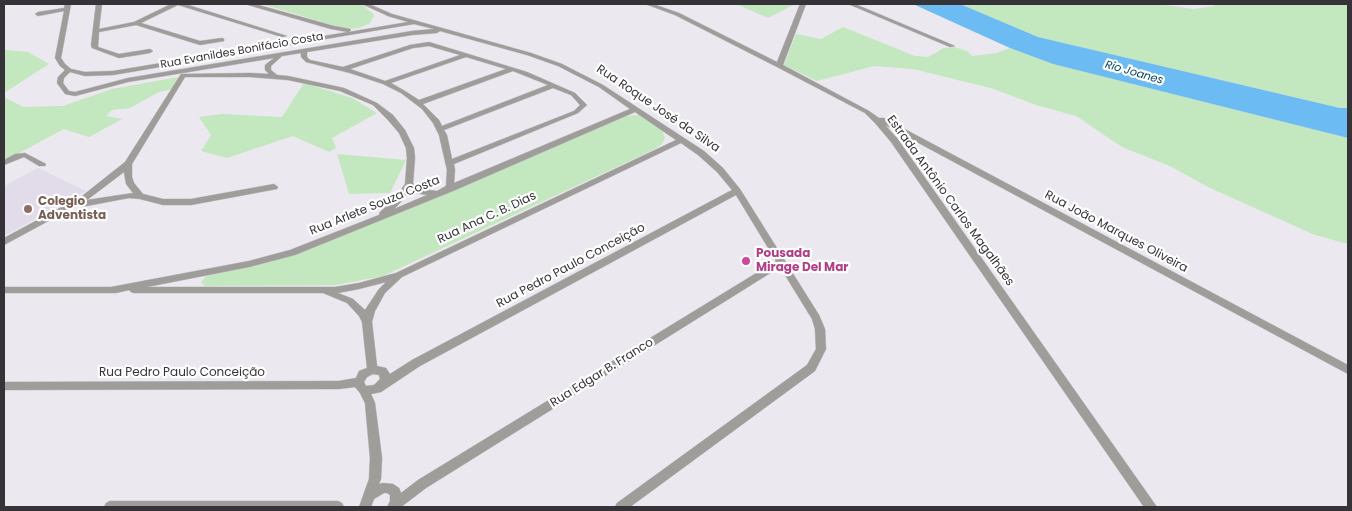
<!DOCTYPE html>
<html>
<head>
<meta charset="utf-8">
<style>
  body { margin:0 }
  #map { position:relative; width:1352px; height:511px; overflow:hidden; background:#ebe8f0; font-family:Poppins,sans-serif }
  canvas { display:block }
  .frame { position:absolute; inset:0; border:5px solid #353337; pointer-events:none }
</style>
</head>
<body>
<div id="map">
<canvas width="1352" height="511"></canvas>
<div class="frame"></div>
</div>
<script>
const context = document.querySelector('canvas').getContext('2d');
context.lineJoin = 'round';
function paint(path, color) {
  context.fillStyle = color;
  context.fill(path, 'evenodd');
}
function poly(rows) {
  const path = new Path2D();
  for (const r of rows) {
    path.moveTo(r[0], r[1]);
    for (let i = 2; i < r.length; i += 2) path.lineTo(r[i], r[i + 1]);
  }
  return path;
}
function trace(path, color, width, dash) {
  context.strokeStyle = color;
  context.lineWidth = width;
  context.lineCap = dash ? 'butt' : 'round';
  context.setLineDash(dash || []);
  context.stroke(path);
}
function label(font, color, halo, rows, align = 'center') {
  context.font = font + ' Poppins,sans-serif';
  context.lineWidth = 4.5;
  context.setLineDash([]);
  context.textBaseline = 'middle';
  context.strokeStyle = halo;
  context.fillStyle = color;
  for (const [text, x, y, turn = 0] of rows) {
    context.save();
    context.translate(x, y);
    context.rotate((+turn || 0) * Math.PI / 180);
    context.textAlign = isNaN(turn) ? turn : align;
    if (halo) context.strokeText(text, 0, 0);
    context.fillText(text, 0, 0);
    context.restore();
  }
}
paint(poly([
  [38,168,86,191,4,236,4,186]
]), '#e2dbea');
paint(poly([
  [262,4,362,4,374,15,370,23,359,28,346,29],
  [736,4,795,4,768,18],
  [960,4,1157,4,1194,9,1214,6,1215,4,1348,4,1348,108,1340,108,1038,37],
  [843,27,915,56,928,57,944,48,954,47,967,51,972,56,997,53,1010,48,1053,64,1348,138,1348,244,1315,235,1210,188,1170,166,1122,147,1076,116,1036,105,994,89,913,69,874,66,817,81,784,65,796,34,821,39],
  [4,50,28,52,49,64,4,93],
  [184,76,173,89,159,92,130,108,112,110,106,116,122,119,89,137,64,129,4,161,4,97,23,107,63,106,112,89],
  [304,83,352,98,377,113,332,138,336,148,329,152,293,136,227,158,201,151,211,135,199,117,222,114,282,117],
  [639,115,662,130,665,138,662,144,655,149,383,276,336,285,205,286,201,283,205,277,212,273,272,261,300,253,626,116],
  [337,154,406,160,390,193,349,194]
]), '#c3e7be');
paint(poly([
  [913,4,960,4,1038,37,1340,108,1348,108,1348,138,1053,64,1010,48]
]), '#6cbbf3');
const minor = poly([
  [65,4,71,4,61,58,65,64,71,69,85,72,113,71,348,32,331,29,248,5,247,4,255,4,334,26,350,29,351,30,349,32,408,22,388,16,362,4,369,4,392,14,531,53,562,64,603,85,704,151,723,168,740,189,819,315,825,329,826,349,815,371,630,507,615,507,617,503,807,365,816,349,815,329,812,319,780,267,426,488,401,507,387,507,390,501,390,495,387,493,384,493,374,499,371,507,359,507,369,479,370,458,365,403,360,393,355,387,339,389,4,390,4,382,339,381,356,378,359,371,367,368,362,322,359,316,347,303,323,293,134,293,131,292,129,290,116,293,4,293,4,287,111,287,249,261,290,250,379,215,380,212,395,198,405,184,407,158,406,148,399,133,387,119,373,105,340,91,288,80,250,77,185,77,132,164,132,177,134,183,143,194,163,199,191,199,274,184,278,187,277,189,191,205,163,205,140,199,129,198,81,207,78,205,4,245,4,238,82,196,125,162,181,74,250,73,269,74,265,70,265,65,274,58,128,82,75,96,65,94,57,83,58,77,65,70,60,66,55,58,64,11,38,16,35,14,38,12,64,8,65,4],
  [414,24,434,29,412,31,128,78,75,92,69,91,63,83,64,78,70,72,85,76,113,75,414,24],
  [440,31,527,55,558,66,599,87,630,109,454,183,455,170,454,164,578,113,587,105,575,93,527,72,429,42,410,45,343,67,310,60,307,57,307,52,412,35,437,33,440,31],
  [429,46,460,55,385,81,350,69,413,48,429,46],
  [301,53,301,57,306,62,350,73,383,84,401,93,422,109,433,123,439,135,447,170,446,186,437,191,420,189,413,183,415,158,414,148,405,130,393,115,377,103,344,88,288,76,277,75,271,70,271,66,282,56,301,53],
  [466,57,506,69,419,100,405,91,391,83,466,57],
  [513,71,548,85,442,126,439,120,423,104,513,71],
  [553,88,571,95,580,105,574,111,452,159,447,135,444,130,553,88],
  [635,112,676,140,396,273,359,283,335,287,147,287,249,267,295,255,453,191,635,112],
  [681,143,698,155,717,172,732,190,412,360,390,374,386,368,377,366,372,322,375,311,385,293,402,277,681,143],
  [124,172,126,184,133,193,87,200,124,172],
  [410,189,415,193,427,195,394,209,401,202,410,189],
  [736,195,776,261,418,480,401,493,399,488,393,484,383,483,379,484,381,479,382,458,375,403,371,394,381,392,420,366,736,195],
  [386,282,379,289,365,310,353,299,338,293,359,289,386,282],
  [373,374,379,375,380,379,374,385,366,386,364,382,367,377,373,374],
  [96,4,102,4,99,29,134,22,171,4,185,4,287,36,282,37,178,5,141,23,200,41,222,38,224,39,224,41,200,45,136,25,99,32,98,47,119,54,150,49,153,51,150,53,119,58,92,48,91,45,96,4],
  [645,4,653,4,679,13,777,62,800,4,806,4,783,65,869,111,879,118,884,118,1348,365,1348,374,885,125,897,138,1157,507,1144,507,891,142,875,123,865,113,777,67,675,15,645,4],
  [848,4,855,4,955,46,950,47,848,4],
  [25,153,46,164,45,166,39,166,24,157,4,165,4,160,15,154,25,153],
  [110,501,338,501,342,503,344,507,104,507,106,503,110,501]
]);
trace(minor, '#c7c4cb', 1);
paint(minor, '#9f9d9a');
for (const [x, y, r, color] of [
  [28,209,5,"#8d6e63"],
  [746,261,5,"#d1479c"]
]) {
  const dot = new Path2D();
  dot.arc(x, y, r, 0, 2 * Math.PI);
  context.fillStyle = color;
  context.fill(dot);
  trace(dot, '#fff', 2);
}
label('11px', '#353337', '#fff', [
  ["Rua Evanildes Bonifácio Costa",242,51,-10]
]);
label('italic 11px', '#004367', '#fff', [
  ["Rio Joanes",1134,73,16]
]);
label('12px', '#353337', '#fff', [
  ["Rua Roque José da Silva",658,109,34],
  ["Estrada Antônio Carlos Magalhães",950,201,54],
  ["Rua Arlete Souza Costa",375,206,-22],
  ["Rua Ana C. B. Dias",487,218,-25],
  ["Rua João Marques Oliveira",1116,232,28],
  ["Rua Pedro Paulo Conceição",571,266,-28],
  ["Rua Pedro Paulo Conceição",182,373],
  ["Rua Edgar B. Franco",602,373,-32]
]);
label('bold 12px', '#785e54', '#fff', [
  ["Colegio",38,202],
  ["Adventista",38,216]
], 'left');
label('bold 12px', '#b23c85', '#fff', [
  ["Pousada",756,254],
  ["Mirage Del Mar",756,268]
], 'left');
</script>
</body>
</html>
